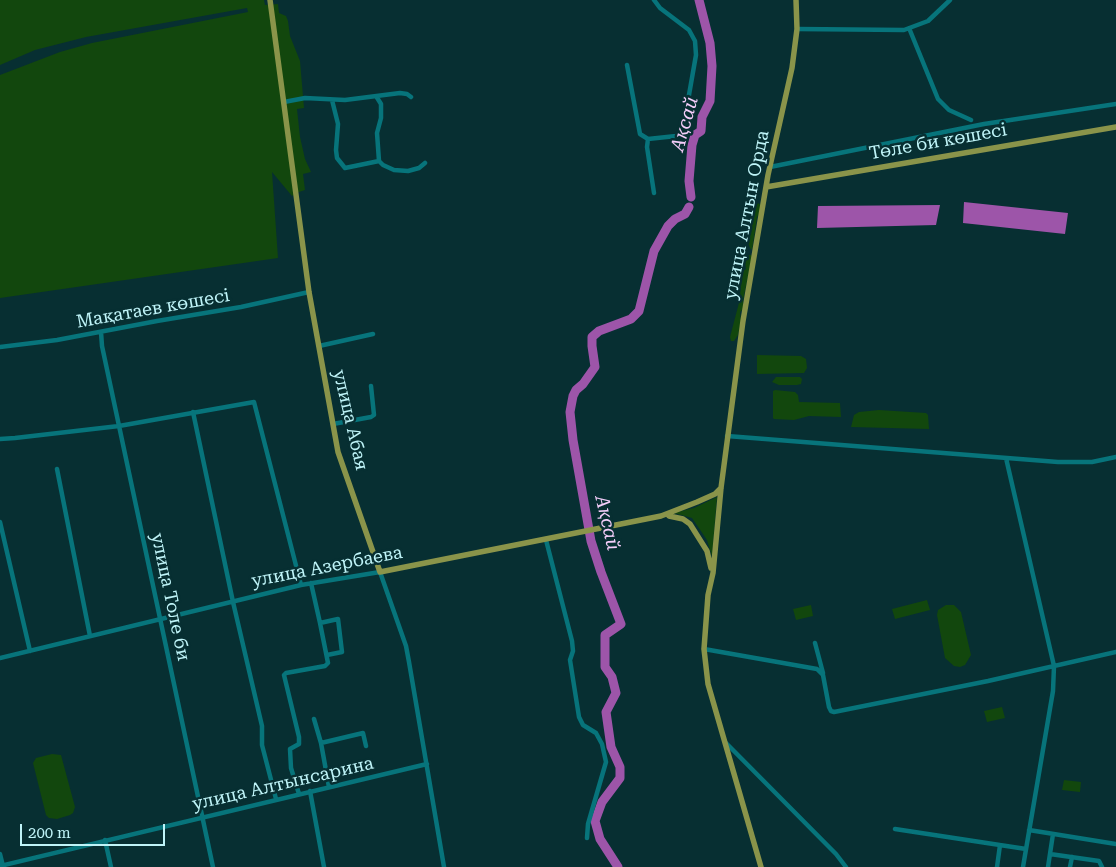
<!DOCTYPE html>
<html>
<head>
<meta charset="utf-8">
<style>
  body { margin:0 }
  #map { position:relative; width:1116px; height:867px; overflow:hidden; background:#072f32; font-family:"Roboto Serif",serif }
  canvas { display:block }
  .scale { position:absolute; left:20px; top:824px; width:145px; height:22px; box-sizing:border-box; border:2px solid #bff4f8; border-top:0; padding-left:6px; font-size:15px; line-height:18px; white-space:nowrap; color:#bff4f8; -webkit-text-stroke:4px #072f32; paint-order:stroke }
</style>
</head>
<body>
<div id="map">
<canvas width="1116" height="867"></canvas>
<div class="scale">200 m</div>
</div>
<script>
const context = document.querySelector('canvas').getContext('2d');
context.lineJoin = 'round';
function paint(path, color) {
  context.fillStyle = color;
  context.fill(path, 'evenodd');
}
function poly(rows) {
  const path = new Path2D();
  for (const r of rows) {
    path.moveTo(r[0], r[1]);
    for (let i = 2; i < r.length; i += 2) path.lineTo(r[i], r[i + 1]);
  }
  return path;
}
function trace(path, color, width, dash) {
  context.strokeStyle = color;
  context.lineWidth = width;
  context.lineCap = dash ? 'butt' : 'round';
  context.setLineDash(dash || []);
  context.stroke(path);
}
function label(font, color, halo, rows, align = 'center') {
  context.font = font + ' "Roboto Serif",serif';
  context.lineWidth = 5;
  context.setLineDash([]);
  context.textBaseline = 'middle';
  context.strokeStyle = halo;
  context.fillStyle = color;
  for (const [text, x, y, turn = 0] of rows) {
    context.save();
    context.translate(x, y);
    context.rotate((+turn || 0) * Math.PI / 180);
    context.textAlign = isNaN(turn) ? turn : align;
    if (halo) context.strokeText(text, 0, 0);
    context.fillText(text, 0, 0);
    context.restore();
  }
}
paint(poly([
  [0,0,264,0,265,5,278,4,279,13,286,16,288,21,290,36,300,61,304,108,297,109,300,137,305,159,311,172,303,174,305,190,296,193,292,196,272,172,278,258,0,298,0,75,60,52,92,43,248,12,247,8,86,37,35,50,0,65],
  [758,203,761,205,759,214,757,217,752,250,750,248,747,240,748,229,752,213],
  [748,255,751,255,752,257,743,300,743,309,740,312,741,321,738,335,734,341,731,341,730,337,740,299,741,278,743,271,746,269,745,263],
  [757,355,801,356,806,359,807,368,804,373,757,374],
  [776,377,800,377,802,379,801,384,797,385,779,385,772,382],
  [775,390,795,392,798,395,799,402,840,403,841,417,809,416,794,420,774,419,773,418,773,391],
  [879,410,926,413,928,415,929,429,851,427,854,415,859,412],
  [717,497,712,556,707,540,692,518,674,513,694,508],
  [927,600,930,610,895,619,892,609],
  [811,605,813,616,796,620,793,609],
  [946,605,954,605,961,612,971,655,965,665,960,667,954,666,945,658,937,615,938,610],
  [1002,707,1005,718,987,722,984,711],
  [52,754,61,755,75,807,73,813,70,815,57,819,49,818,46,815,33,763,36,758],
  [1064,780,1081,782,1080,792,1062,790]
]), '#12470d');
paint(poly([
  [964,202,1068,213,1065,234,963,223],
  [940,205,936,225,817,228,818,206]
]), '#9d55a9');
trace(poly([
  [691,197,689,181,692,145,695,135,701,131,702,117,710,101,712,66,710,43,699,0],
  [618,867,600,839,595,821,602,802,620,778,620,767,611,747,606,712,616,693,612,677,605,667,605,635,621,624,601,572,591,541,573,440,570,412,573,396,576,390,583,384,595,367,592,346,592,337,599,331,631,319,639,311,654,251,668,226,675,219,685,214,689,207]
]), '#9d55a9', 9);
trace(poly([
  [909,28,938,99,949,110,971,120],
  [797,29,904,30,928,21,950,0],
  [627,65,640,134,648,139],
  [376,96,381,104,381,118,377,133,379,161,383,165,394,170,408,171,419,168,425,163],
  [332,100,338,124,336,150,337,158,345,168,379,161],
  [284,102,305,98,345,100,400,93,407,94,411,97],
  [770,167,984,124,1116,104],
  [654,193,647,147,648,139,676,136,680,134,683,129,696,55,695,41,689,30,660,8,654,0],
  [101,332,102,346,213,867],
  [319,346,373,334],
  [0,347,57,340,157,321,241,307,309,292],
  [193,412,233,602,262,726,262,745,276,799],
  [333,424,371,417,374,415,371,386],
  [727,436,1058,462,1092,462,1116,457],
  [0,439,15,438,119,426,254,402,301,585],
  [1006,458,1054,666,1053,691,1023,867],
  [57,469,90,636],
  [0,522,30,651],
  [546,540,572,641,573,651,570,660,579,717,583,725,596,733,602,744,606,762,588,824,587,838],
  [311,583,320,623],
  [815,643,823,673],
  [704,649,817,669,823,675,829,707,831,711,834,712,988,681,1116,652],
  [0,658,301,585,380,572,406,646,409,662,444,867],
  [314,719,321,743,363,733,366,746],
  [321,743,329,787],
  [726,743,836,854,846,867],
  [310,791,324,867],
  [299,794,291,768,290,749,299,744,299,737,284,675,286,673,325,666,328,663,320,623,338,619,342,652,327,655],
  [895,829,1026,849],
  [1029,830,1116,844],
  [105,840,111,867],
  [0,854,3,866],
  [1050,854,1099,861,1102,867],
  [0,866,427,764],
  [997,867,1000,845],
  [1048,867,1053,834],
  [1070,867,1072,857]
]), '#07747b', 4.5);
trace(poly([
  [270,0,309,292,338,452,380,572,661,516,697,502,715,494,721,488],
  [766,187,1116,127],
  [669,516,683,519,690,524,707,551,711,568],
  [761,867,708,684,704,649,708,595,713,573,721,488,743,321,768,175,792,68,797,29,796,0]
]), '#8a944a', 5.5);
label('18px', '#bff4f8', '#072f32', [
  ["Төле би көшесі",938,142,-10],
  ["улица Алтын Орда",747,215,-79],
  ["Мақатаев көшесі",153,309,-10],
  ["улица Абая",350,420,77],
  ["улица Азербаева",327,567,-11],
  ["улица Толе би",170,597,78],
  ["улица Алтынсарина",283,784,-13]
]);
label('italic 19px', '#f4cefa', '#072f32', [
  ["Ақсай",685,124,-74],
  ["Ақсай",607,523,77]
]);
</script>
</body>
</html>
